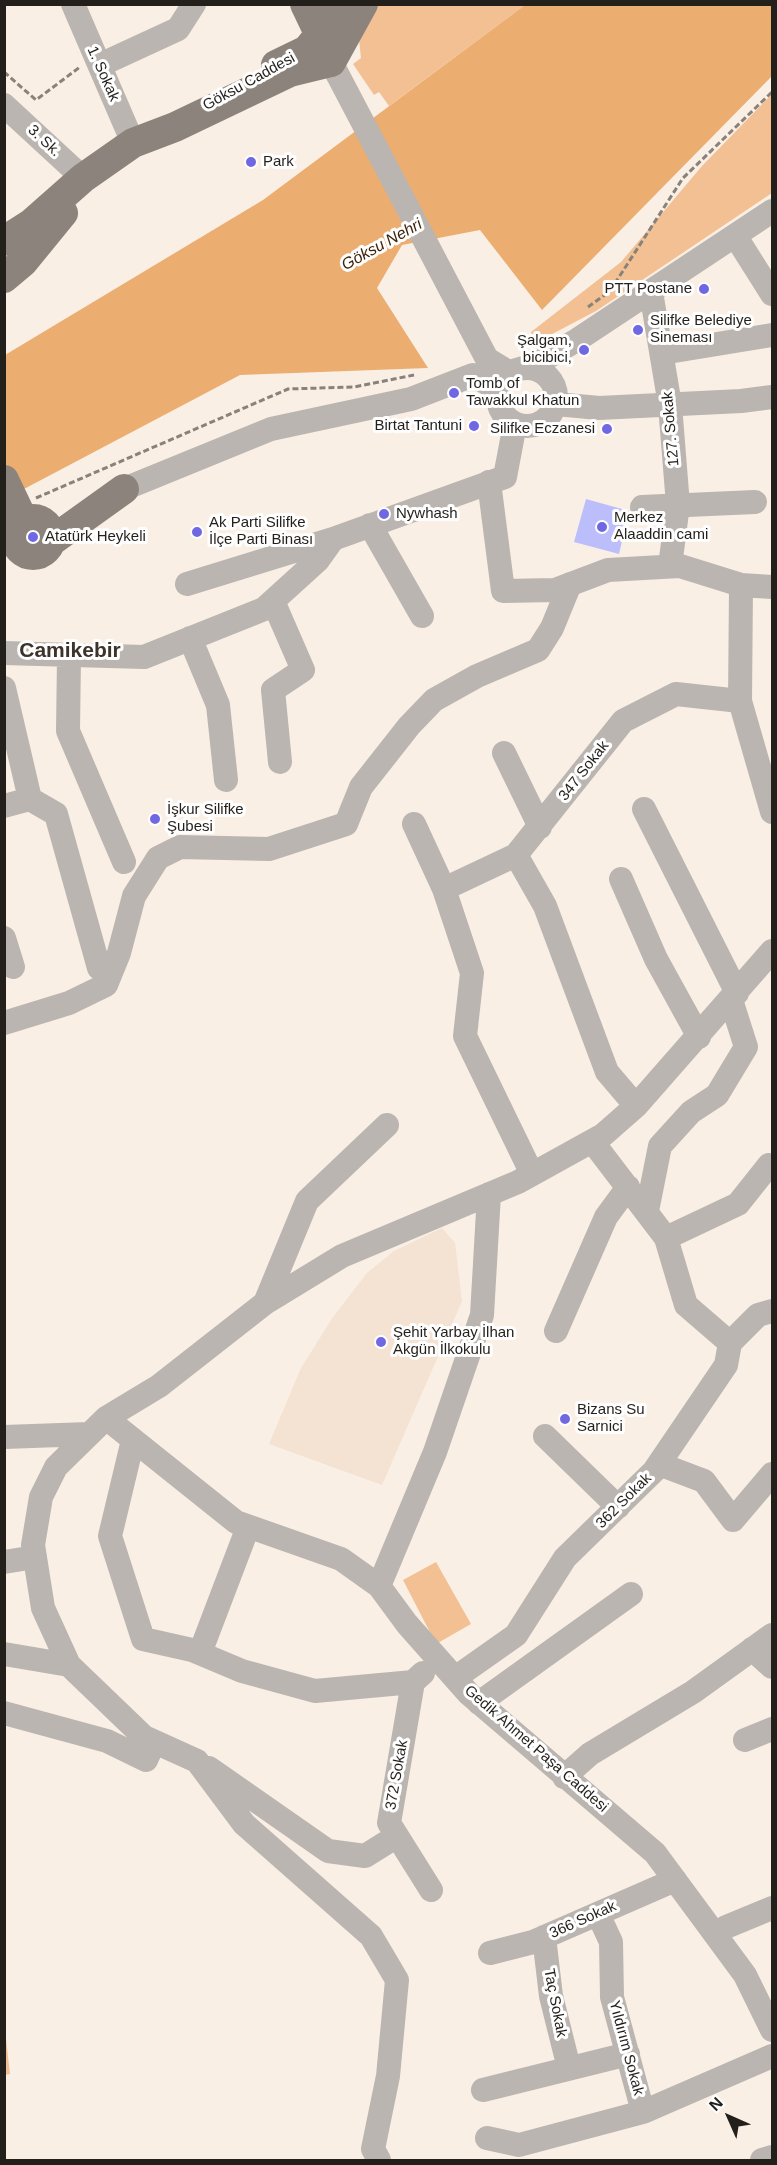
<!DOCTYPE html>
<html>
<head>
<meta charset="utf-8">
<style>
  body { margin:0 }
  #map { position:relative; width:777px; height:2165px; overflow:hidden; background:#faefe4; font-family:Arial,sans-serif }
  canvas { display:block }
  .frame { position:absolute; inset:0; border:6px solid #231f1b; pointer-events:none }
  .north { position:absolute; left:699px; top:2087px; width:60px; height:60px; -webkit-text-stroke:4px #fefefe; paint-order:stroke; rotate:315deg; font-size:16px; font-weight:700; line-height:24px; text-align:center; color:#231f1b }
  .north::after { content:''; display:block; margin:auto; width:21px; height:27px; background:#231f1b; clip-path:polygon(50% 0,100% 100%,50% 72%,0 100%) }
</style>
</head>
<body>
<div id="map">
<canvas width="777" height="2165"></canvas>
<div class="frame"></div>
<div class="north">N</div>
</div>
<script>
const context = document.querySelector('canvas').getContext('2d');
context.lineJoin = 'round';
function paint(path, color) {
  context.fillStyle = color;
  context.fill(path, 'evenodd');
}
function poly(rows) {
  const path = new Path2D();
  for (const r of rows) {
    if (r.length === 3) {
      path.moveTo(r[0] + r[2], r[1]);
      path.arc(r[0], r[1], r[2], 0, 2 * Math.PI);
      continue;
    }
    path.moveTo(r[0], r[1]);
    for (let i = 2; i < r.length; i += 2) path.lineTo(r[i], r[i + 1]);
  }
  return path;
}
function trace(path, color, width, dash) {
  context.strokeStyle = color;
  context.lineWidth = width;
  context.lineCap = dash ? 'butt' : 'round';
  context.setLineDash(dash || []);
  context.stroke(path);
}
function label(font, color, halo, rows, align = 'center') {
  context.font = font + ' Arial,sans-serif';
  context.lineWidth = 6;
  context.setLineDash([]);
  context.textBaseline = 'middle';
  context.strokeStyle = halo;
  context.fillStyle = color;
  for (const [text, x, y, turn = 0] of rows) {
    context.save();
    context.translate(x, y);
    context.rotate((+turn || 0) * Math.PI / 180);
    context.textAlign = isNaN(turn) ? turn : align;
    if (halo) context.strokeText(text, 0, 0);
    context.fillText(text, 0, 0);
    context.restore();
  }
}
paint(poly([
  [442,1228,455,1243,462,1301,382,1485,269,1444,301,1368,333,1317,367,1273,394,1251]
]), '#f4e2d2');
paint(poly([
  [378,5,525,5,389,106,379,92,374,95,353,64,361,58,359,40],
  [772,94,772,193,596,311,535,343,531,332,621,262,702,166],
  [436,1562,471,1624,436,1644,403,1580],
  [4,2021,10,2074,5,2075,4,2075]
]), '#f2c093');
paint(poly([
  [525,5,772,5,772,76,542,310,480,230,402,245,377,288,428,368,240,375,5,499,5,355,263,200]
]), '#ecad70');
paint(poly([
  [586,499,629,511,619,554,574,542]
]), '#bbbefb');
trace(poly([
  [4,72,36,100,80,67],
  [588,307,610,291,683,178,772,92],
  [36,498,288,389,354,387,414,375]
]), '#89827a', 3, [6, 3]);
trace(poly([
  [73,4,133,143],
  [331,62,487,359,510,373],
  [100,65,178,29,194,4],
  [4,105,83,178],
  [736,237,772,294],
  [651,292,670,405,678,505,670,566],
  [662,353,772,335],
  [531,367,577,340,772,211],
  [527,397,29],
  [556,404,599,408,741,401,772,397],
  [489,482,503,591,555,590,608,570,680,566,741,585,772,587],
  [124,489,271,429,411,399,473,375,498,390],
  [642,507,755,502],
  [370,525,422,616],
  [187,584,333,539],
  [741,585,740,701,772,812],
  [273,601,303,670,273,690,280,762],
  [190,638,218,705,226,780],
  [4,653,144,657,264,609,318,560,333,539,505,477,515,424],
  [69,655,68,731,124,862],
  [4,688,30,799,56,814,99,968],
  [504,753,540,827],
  [4,806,30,799],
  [644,809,737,993],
  [414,824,444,889,472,973,465,1036,532,1174],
  [516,855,545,906,607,1072,636,1106],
  [621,879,656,959,699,1037],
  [444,889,516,855,623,721,676,694,740,701],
  [4,938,13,967],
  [4,1023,69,1003,106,985,119,953,134,896,158,858,180,847,269,849,346,824,361,787,409,726,434,700,477,676,538,650,552,628,570,584],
  [592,1141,666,1238,686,1305,730,1343],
  [647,1211,660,1146,691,1112,717,1095,746,1047,731,1000],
  [666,1238,738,1204,769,1165],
  [265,1303,307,1201,387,1125],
  [556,1331,606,1217,628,1187],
  [106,1418,236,1522,341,1559,379,1586,407,1624,469,1694,655,1853,745,1975,772,2030],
  [545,1436,618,1507],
  [4,1437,89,1434],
  [133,1440,110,1536,143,1639,192,1650,242,1671,315,1691,413,1682],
  [659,1464,704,1481,733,1520,772,1474],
  [4,1562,35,1557],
  [379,1586,435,1452,482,1315,489,1194],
  [752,1649,772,1667],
  [200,1653,248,1527],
  [4,1654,69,1665],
  [423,1673,413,1682,389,1823,431,1890],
  [455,1678,516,1635,565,1558,654,1471,726,1365,730,1343,758,1315,772,1311],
  [479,1703,631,1594],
  [4,1713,107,1741,146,1760,151,1749,144,1737,69,1665,43,1608,33,1545,41,1497,56,1467,106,1418,159,1386,265,1303,342,1256,518,1182,603,1135,636,1106,772,951],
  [144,1737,197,1761,244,1824,371,1936,397,1980,388,2076,373,2149,379,2160],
  [745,1740,772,1729],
  [209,1768,328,1851,365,1856,397,1836],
  [564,1777,590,1754,693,1692,772,1635],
  [598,1914,611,1942,612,1997,643,2112],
  [726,1927,772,1908],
  [544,1937,551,1996,569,2068],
  [490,1953,533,1942,675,1880],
  [483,2090,628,2054],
  [487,2138,519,2145,643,2112,772,2056],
  [762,2160,772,2157]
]), '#bab5b1', 24);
trace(poly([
  [305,4,326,48],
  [331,62,363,4],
  [276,65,307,50,320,34,338,4],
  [4,241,32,223,83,178,133,143,175,127,290,72,331,62],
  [4,278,23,262,63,213],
  [33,537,18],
  [50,542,124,489]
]), '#8c847c', 30);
trace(poly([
  [4,480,24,522]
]), '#8c847c', 30);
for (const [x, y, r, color] of [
  [251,162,6,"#7068e2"],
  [704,289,6,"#7068e2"],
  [638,330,6,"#7068e2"],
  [584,350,6,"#7068e2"],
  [454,393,6,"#7068e2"],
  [474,426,6,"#7068e2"],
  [607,429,6,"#7068e2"],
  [384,514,6,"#7068e2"],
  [602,527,6,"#7068e2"],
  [197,532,6,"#7068e2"],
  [33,537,6,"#7068e2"],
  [155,819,6,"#7068e2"],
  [381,1342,6,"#7068e2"],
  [565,1419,6,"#7068e2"]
]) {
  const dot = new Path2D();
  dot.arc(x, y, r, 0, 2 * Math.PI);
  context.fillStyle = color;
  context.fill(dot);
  trace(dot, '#fefefe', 2);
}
label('15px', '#231f1b', '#fefefe', [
  ["1. Sokak",103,74,66],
  ["Göksu Caddesi",249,82,-29],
  ["3. Sk.",44,141,43],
  ["127. Sokak",671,429,-95],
  ["347 Sokak",584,771,-52],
  ["362 Sokak",624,1501,-45],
  ["Gedik Ahmet Paşa Caddesi",536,1749,41],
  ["372 Sokak",397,1775,-80],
  ["366 Sokak",583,1920,-24],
  ["Taç Sokak",555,2003,79],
  ["Yıldırım Sokak",626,2048,75]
]);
label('15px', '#231f1b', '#fefefe', [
  ["Park",263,162],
  ["PTT Postane",692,289,"right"],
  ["Silifke Belediye",650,321],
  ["Sineması",650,338],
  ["Şalgam,",572,341,"right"],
  ["bicibici,",572,358,"right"],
  ["Tomb of",466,384],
  ["Tawakkul Khatun",466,401],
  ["Birtat Tantuni",462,426,"right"],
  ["Silifke Eczanesi",595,429,"right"],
  ["Nywhash",396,514],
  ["Merkez",614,518],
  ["Alaaddin cami",614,535],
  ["Ak Parti Silifke",209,523],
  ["İlçe Parti Binası",209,540],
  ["Atatürk Heykeli",45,537],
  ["İşkur Silifke",167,810],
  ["Şubesi",167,827],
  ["Şehit Yarbay İlhan",393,1333],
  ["Akgün İlkokulu",393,1350],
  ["Bizans Su",577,1410],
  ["Sarnici",577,1427]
], 'left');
label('italic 16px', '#3e2409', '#fefefe', [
  ["Göksu Nehri",382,245,-29]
]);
label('bold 21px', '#3c332b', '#fefefe', [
  ["Camikebir",70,651]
]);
</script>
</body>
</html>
